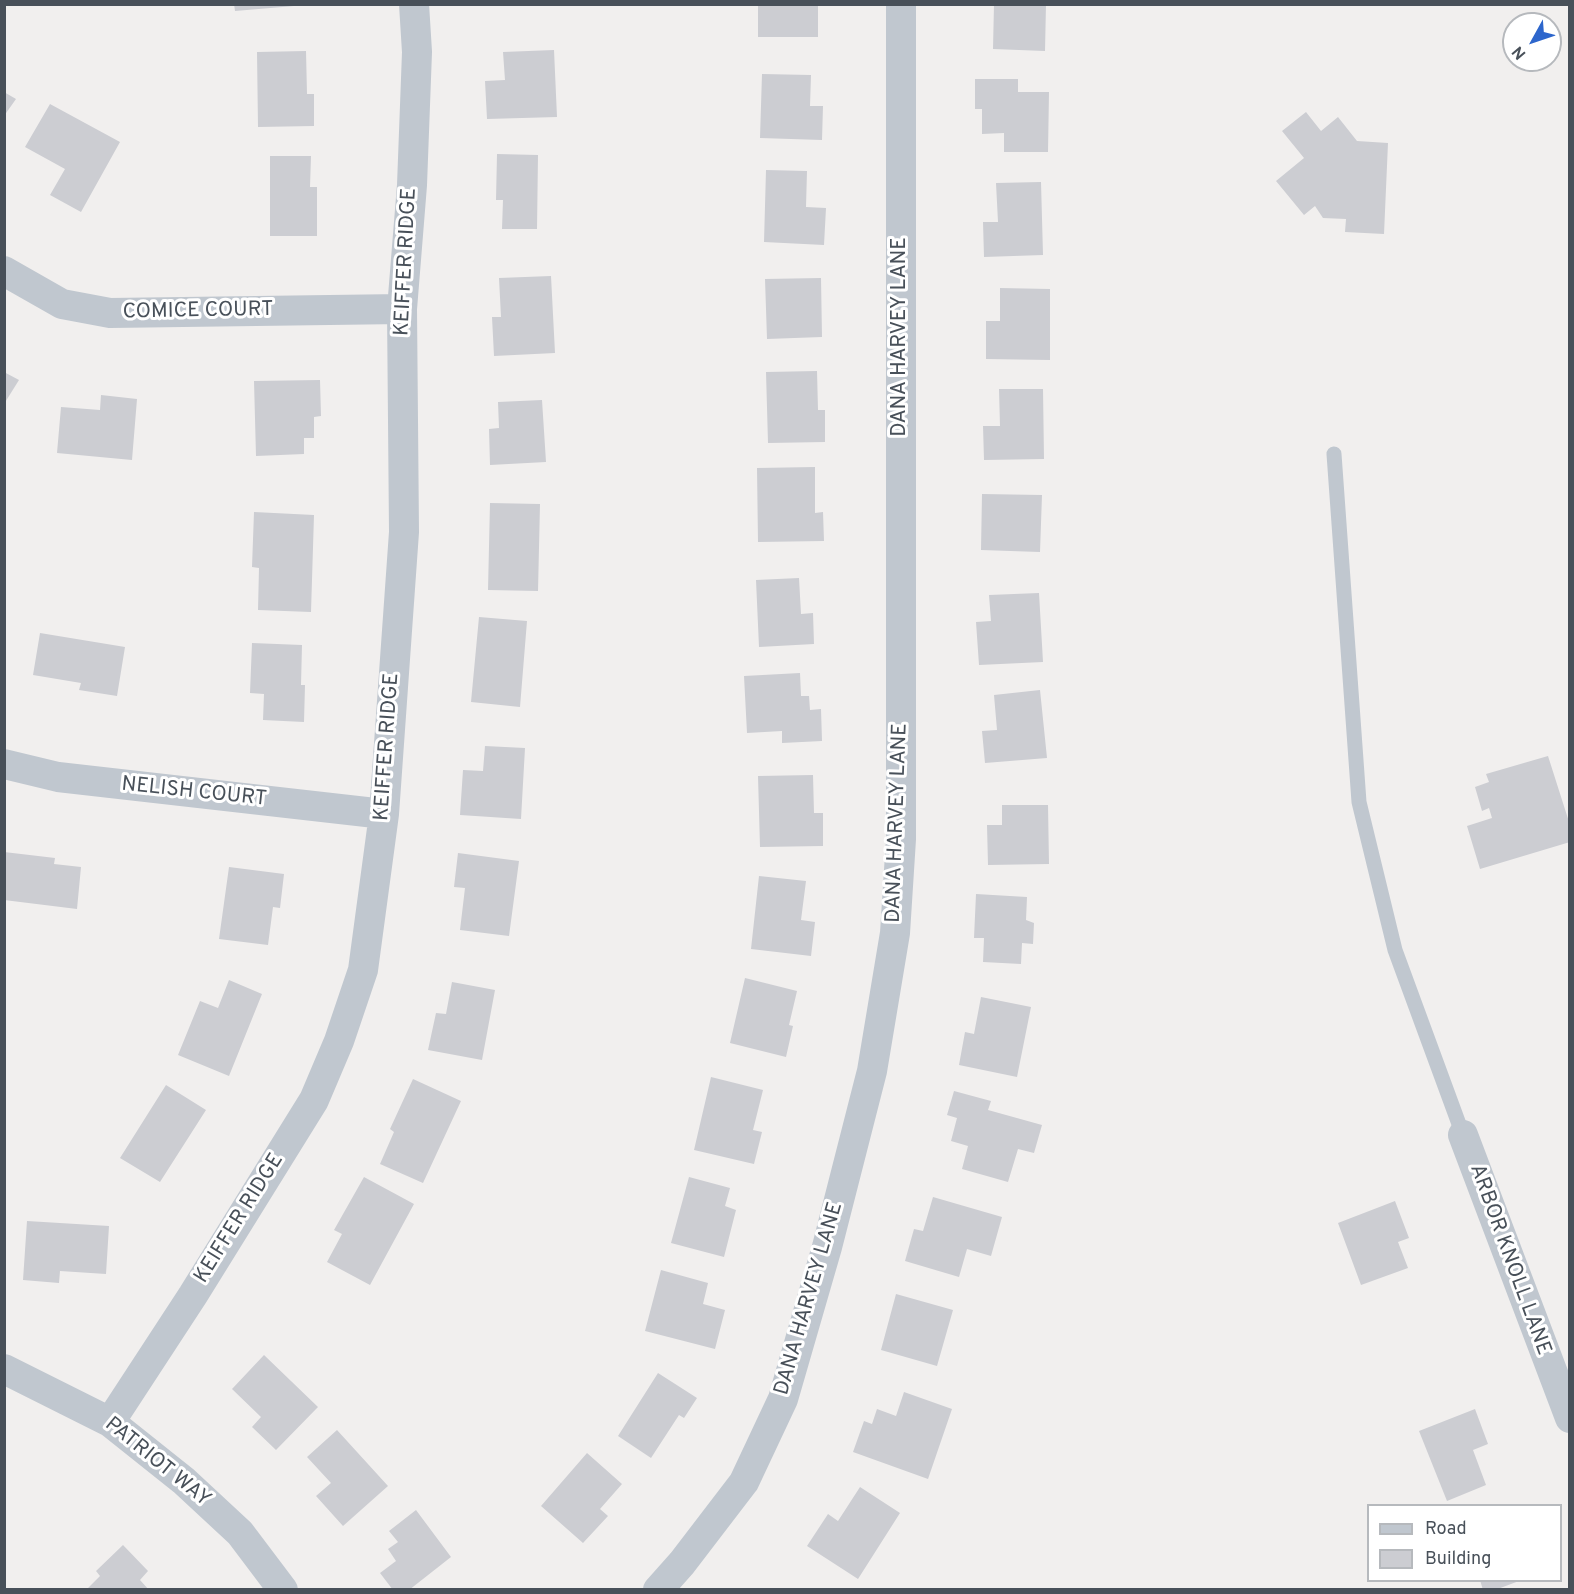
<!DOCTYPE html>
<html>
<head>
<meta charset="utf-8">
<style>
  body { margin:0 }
  #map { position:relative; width:1574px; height:1594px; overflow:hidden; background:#f1efee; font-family:Overpass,sans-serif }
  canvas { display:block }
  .frame { position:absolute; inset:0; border:6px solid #485059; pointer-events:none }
  .legend { position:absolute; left:1367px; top:1504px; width:195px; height:78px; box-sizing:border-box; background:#fff; border:2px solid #b6b9bd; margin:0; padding:8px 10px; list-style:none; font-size:18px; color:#485059 }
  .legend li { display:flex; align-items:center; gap:12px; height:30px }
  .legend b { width:30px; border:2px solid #b6b9bd }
  .north { position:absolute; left:1502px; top:12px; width:60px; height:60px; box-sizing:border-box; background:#fff; border:2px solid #b6b9bd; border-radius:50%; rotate:230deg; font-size:16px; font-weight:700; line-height:24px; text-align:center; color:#485059 }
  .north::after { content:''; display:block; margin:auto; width:21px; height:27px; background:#2d66cc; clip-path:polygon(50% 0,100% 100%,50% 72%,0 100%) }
</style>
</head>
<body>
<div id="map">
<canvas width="1574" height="1594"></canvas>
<div class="frame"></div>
<ul class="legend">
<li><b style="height:8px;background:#c0c7cf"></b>Road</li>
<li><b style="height:16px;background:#cccdd2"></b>Building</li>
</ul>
<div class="north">N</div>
</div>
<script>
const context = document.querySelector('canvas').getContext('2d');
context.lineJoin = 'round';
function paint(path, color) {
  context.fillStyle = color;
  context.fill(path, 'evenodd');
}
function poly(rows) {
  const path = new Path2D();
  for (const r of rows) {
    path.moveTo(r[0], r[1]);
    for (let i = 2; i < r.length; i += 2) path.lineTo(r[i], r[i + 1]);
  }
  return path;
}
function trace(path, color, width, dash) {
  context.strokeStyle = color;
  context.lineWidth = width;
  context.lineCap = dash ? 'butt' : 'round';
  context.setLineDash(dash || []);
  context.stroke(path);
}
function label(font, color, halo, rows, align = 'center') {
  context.font = font + ' Overpass,sans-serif';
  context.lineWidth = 6;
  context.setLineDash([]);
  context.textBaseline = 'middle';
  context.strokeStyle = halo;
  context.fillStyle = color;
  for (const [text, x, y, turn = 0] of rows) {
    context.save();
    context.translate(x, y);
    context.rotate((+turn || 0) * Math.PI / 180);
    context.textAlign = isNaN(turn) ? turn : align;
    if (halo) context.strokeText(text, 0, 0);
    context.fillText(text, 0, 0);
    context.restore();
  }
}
paint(poly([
  [234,4,294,4,294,6,235,11],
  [758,4,818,5,818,37,758,37],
  [994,4,1046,4,1045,51,993,49],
  [554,50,557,117,487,119,485,81,505,80,503,52],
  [306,51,307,94,314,94,314,126,258,127,257,52],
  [762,74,811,75,810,106,823,106,822,140,760,138],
  [975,79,1018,79,1018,92,1049,92,1048,152,1004,152,1004,133,982,134,982,109,975,109],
  [4,92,16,99,4,116],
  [50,104,120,142,81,212,50,195,65,169,25,147],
  [1306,112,1321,131,1338,117,1357,141,1388,143,1384,234,1345,232,1346,219,1323,218,1315,206,1304,215,1276,181,1304,158,1282,131],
  [497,154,538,155,537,229,502,229,503,200,496,200],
  [270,156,311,156,310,187,317,187,317,236,270,236],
  [766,170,807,171,806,207,826,208,824,245,764,242],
  [1041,182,1043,255,984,257,983,222,998,222,996,183],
  [551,276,555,353,494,356,492,317,501,317,499,278],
  [821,278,822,337,767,339,765,279],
  [1000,288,1050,289,1050,360,986,359,986,321,1000,321],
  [817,371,818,410,825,410,825,442,768,443,766,372],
  [4,372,19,380,4,404],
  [320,380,321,416,314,417,314,438,304,438,304,454,256,456,254,381],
  [999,389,1043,389,1044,459,984,460,983,426,1000,426],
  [101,395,137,399,132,460,57,453,61,407,100,410],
  [542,400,546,462,490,465,489,429,499,428,498,402],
  [815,467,815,513,823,512,824,541,758,542,757,468],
  [982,494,1042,495,1040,552,981,550],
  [490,503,540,504,538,591,488,590],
  [254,512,314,515,311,612,258,610,259,568,252,567],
  [799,578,801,614,813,613,814,644,759,647,756,580],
  [1039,593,1043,662,979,665,976,622,991,621,989,595],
  [479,617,527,621,520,707,471,702],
  [40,633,125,647,117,696,79,690,81,683,33,675],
  [252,643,302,645,301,685,305,685,304,722,263,720,264,694,250,693],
  [800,673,801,696,809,696,810,710,821,709,822,741,782,743,782,731,747,733,744,676],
  [1040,690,1047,758,985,763,982,731,997,730,994,695],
  [485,746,525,748,521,819,460,815,463,770,483,771],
  [1548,756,1570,825,1570,842,1480,869,1467,826,1492,818,1489,808,1482,811,1475,787,1489,782,1486,774],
  [813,775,814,813,823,813,823,846,760,847,758,776],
  [1002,805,1048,805,1049,864,988,865,987,825,1002,825],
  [4,852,55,858,54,864,81,867,77,909,4,900],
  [458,853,519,861,509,936,460,930,465,888,454,887],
  [229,867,284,874,280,908,273,907,268,945,219,939],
  [759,876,806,881,801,920,815,922,811,956,751,949],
  [976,894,1027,897,1026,920,1034,923,1033,944,1022,943,1021,964,983,962,984,938,974,938],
  [745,978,797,991,789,1025,793,1026,786,1057,730,1043],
  [229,980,262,994,229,1076,178,1055,200,1001,218,1008],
  [452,982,495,990,482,1060,428,1050,436,1013,446,1014],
  [981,997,1031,1007,1017,1077,959,1065,965,1032,974,1034],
  [711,1077,763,1090,753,1130,762,1132,754,1164,694,1150],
  [413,1079,461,1101,423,1183,380,1164,394,1132,390,1129],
  [166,1085,206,1110,160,1182,120,1158],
  [954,1091,991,1101,988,1110,1042,1125,1034,1153,1018,1149,1008,1182,962,1169,968,1146,951,1141,957,1118,947,1115],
  [364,1177,414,1204,370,1285,327,1262,342,1234,334,1230],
  [689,1177,730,1188,725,1206,736,1210,724,1257,671,1243],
  [933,1197,1002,1217,991,1256,967,1249,959,1277,905,1261,914,1229,923,1231],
  [1395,1201,1409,1238,1398,1242,1408,1268,1361,1285,1338,1223],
  [27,1221,109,1226,106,1274,60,1271,59,1283,23,1280],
  [661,1270,708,1283,703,1304,725,1310,715,1349,645,1331],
  [896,1294,953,1310,937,1366,881,1350],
  [264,1355,318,1407,276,1450,252,1427,261,1417,232,1389],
  [658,1373,697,1398,684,1418,679,1415,651,1458,618,1436],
  [904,1392,952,1409,928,1479,853,1452,864,1421,872,1424,877,1409,896,1416],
  [1475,1409,1488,1444,1473,1450,1486,1485,1447,1501,1419,1431],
  [337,1430,388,1486,343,1526,316,1496,331,1483,307,1457],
  [587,1453,622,1484,600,1509,608,1516,583,1543,541,1506],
  [860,1487,900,1513,858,1579,807,1546,828,1514,838,1521],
  [416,1510,451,1557,409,1590,393,1590,380,1573,396,1561,388,1549,398,1542,389,1531],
  [123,1545,148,1571,140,1580,149,1590,86,1590,100,1576,96,1571],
  [1480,1580,1519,1580,1519,1581,1495,1590,1483,1590]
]), '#cccdd2');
trace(poly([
  [1334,454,1359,802,1395,950,1463,1135]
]), '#c0c7cf', 15);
trace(poly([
  [4,271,62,304,110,313,402,309],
  [4,764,58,777,384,814],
  [1463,1135,1570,1418],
  [4,1369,110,1422,184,1481,240,1533,283,1590],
  [110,1422,193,1295,314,1100,339,1041,363,970,384,814,404,532,402,309,412,185,417,52,414,4],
  [658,1590,682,1563,744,1482,783,1399,827,1247,872,1071,895,933,901,839,901,4]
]), '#c0c7cf', 30);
label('21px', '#485059', '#fff', [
  ["KEIFFER RIDGE",407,262,-87],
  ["COMICE COURT",198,312,-1],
  ["DANA HARVEY LANE",901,337,-90],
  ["KEIFFER RIDGE",388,747,-86],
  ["NELISH COURT",194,793,6],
  ["DANA HARVEY LANE",898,823,-88],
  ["KEIFFER RIDGE",240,1219,-58],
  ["ARBOR KNOLL LANE",1509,1260,70],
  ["DANA HARVEY LANE",810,1299,-74],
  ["PATRIOT WAY",157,1463,39]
]);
</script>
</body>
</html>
